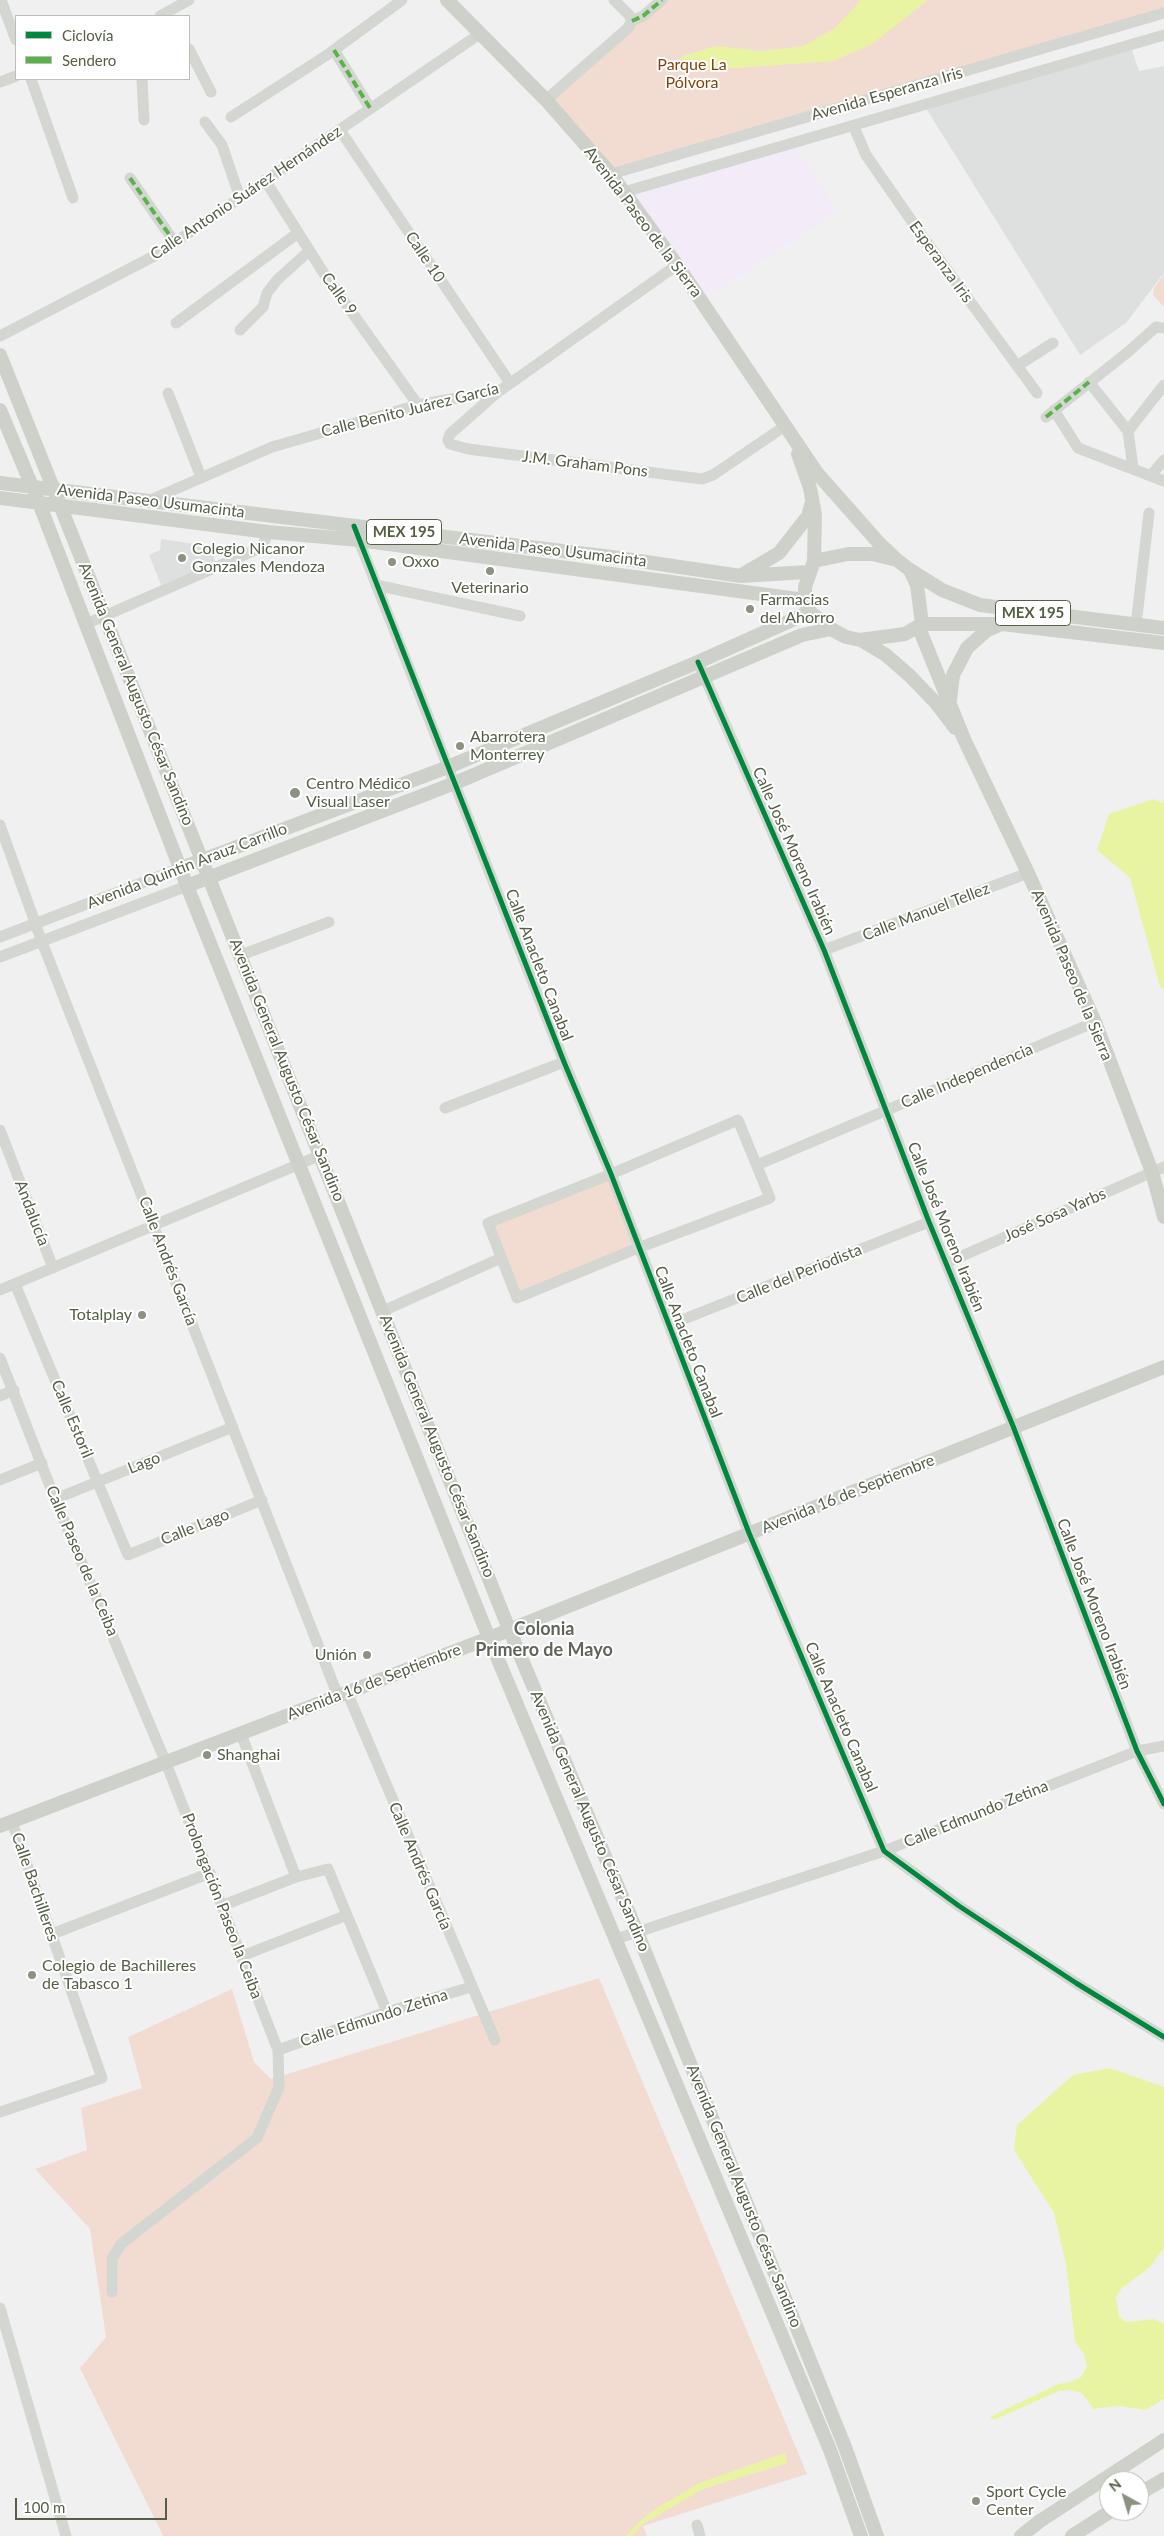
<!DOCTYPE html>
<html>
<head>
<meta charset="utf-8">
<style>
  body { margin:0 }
  #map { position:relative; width:1164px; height:2536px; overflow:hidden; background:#f0f0f1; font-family:Lato,sans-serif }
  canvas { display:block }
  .legend { position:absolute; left:15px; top:15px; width:175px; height:65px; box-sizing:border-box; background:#fff; border:1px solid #bbbfb5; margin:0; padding:6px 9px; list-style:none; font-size:15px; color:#545f45 }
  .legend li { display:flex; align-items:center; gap:10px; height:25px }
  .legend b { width:25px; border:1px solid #bbbfb5 }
  .north { position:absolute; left:1099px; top:2471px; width:50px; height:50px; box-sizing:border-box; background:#fff; border:1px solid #bbbfb5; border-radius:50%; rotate:321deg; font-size:14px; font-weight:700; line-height:20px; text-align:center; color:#545f45 }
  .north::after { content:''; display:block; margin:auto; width:18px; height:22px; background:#8b9281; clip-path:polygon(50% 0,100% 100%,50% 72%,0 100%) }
  .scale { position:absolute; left:15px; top:2498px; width:152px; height:22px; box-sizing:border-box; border:2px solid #545f45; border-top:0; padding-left:6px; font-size:15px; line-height:18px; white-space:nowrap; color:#545f45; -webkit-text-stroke:4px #fff; paint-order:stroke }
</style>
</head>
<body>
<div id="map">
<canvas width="1164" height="2536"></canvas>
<ul class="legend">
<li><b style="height:6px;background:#00873e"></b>Ciclovía</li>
<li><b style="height:6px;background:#58b447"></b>Sendero</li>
</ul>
<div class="north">N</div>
<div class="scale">100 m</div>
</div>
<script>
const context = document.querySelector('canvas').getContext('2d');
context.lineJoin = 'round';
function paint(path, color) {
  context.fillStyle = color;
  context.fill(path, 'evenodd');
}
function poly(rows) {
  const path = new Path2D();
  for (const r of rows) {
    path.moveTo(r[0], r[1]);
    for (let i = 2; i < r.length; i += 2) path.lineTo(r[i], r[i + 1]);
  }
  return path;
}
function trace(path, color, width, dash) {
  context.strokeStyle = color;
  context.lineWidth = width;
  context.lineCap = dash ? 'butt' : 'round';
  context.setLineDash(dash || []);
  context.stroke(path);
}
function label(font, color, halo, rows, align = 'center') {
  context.font = font + ' Lato,sans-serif';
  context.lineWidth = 4;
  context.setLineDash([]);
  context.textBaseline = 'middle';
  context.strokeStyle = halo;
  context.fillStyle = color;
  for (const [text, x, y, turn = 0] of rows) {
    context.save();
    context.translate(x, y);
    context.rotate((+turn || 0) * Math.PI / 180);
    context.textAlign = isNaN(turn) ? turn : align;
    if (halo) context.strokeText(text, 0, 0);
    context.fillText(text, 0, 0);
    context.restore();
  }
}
paint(poly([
  [794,144,838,211,702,301,624,192]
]), '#f3ebf8');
paint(poly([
  [1130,44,1139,71,1164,66,1164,273,1126,323,1080,355,924,105],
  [161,539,209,546,216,562,161,585,149,555,160,550]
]), '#dee0df');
paint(poly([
  [663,0,1164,0,1164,13,611,174,546,100],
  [1164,274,1164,307,1153,295,1154,288],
  [611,1174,638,1248,517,1298,488,1223],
  [599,1978,807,2474,643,2526,647,2536,163,2536,80,2368,106,2337,90,2229,35,2169,87,2150,81,2108,142,2088,128,2037,232,1989,254,2062,271,2079]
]), '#f2dcd2');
paint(poly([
  [861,0,928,0,872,44,833,61,708,70,693,70,680,66,679,61,683,56,716,46,763,51,804,46,835,28],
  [1153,799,1164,803,1164,989,1160,987,1130,878,1097,850,1109,814],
  [1110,2068,1164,2087,1164,2248,1150,2267,1121,2289,1116,2297,1119,2316,1126,2322,1154,2319,1164,2324,1164,2399,1145,2410,1119,2406,1093,2409,1082,2393,1071,2390,1059,2391,994,2420,990,2417,1058,2384,1071,2382,1081,2377,1087,2367,1084,2354,1075,2342,1066,2264,1054,2213,1014,2150,1017,2125,1073,2075],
  [785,2453,787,2463,703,2489,643,2524,632,2536,626,2536,639,2522,654,2510,699,2483]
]), '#e9f4a3');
trace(poly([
  [1,0,16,40],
  [614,0,629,15,632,21],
  [160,16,189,0],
  [632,21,643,16,662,0],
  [189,49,211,92],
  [334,50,370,108],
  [31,79,73,198],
  [142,79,144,120],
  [0,82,16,76],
  [546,100,628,28,632,21],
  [231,117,330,53,402,0],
  [205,122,222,145,240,198],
  [854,127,866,155,920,233,1037,393],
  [340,130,510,383],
  [611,174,1164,13],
  [130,178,175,243],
  [265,180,323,272,418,405],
  [624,192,1164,35],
  [176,323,298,233],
  [240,330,263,307,267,293,277,280,309,251],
  [0,336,158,254,481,33],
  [1017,366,1053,343],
  [1089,382,1128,431],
  [500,390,450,434,448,440,450,444,468,449,702,479,713,475,785,426],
  [168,393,201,477],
  [1054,410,1078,448,1164,481],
  [1046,417,1128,352,1156,327,1164,328],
  [1133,468,1128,431,1164,385],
  [1151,475,1164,460],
  [148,501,272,447,418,405,501,390,677,265],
  [356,533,564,1062,611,1174,749,1533,884,1851,959,1906,1076,1983,1164,2037],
  [376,585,520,616],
  [86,624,258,549,263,545,268,532],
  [1136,625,1149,513],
  [698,662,824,950,929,1222,1013,1426,1137,1751,1164,1804],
  [0,825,42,942,338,1696],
  [0,937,181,868],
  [824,950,1028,873],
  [241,955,329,922],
  [0,957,187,886],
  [445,1108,564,1062],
  [738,1120,770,1198,638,1248,517,1298,488,1223,611,1174,738,1120],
  [0,1130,53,1268],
  [757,1165,1095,1022],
  [946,1263,1164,1167],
  [15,1284,128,1555,262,1500],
  [0,1290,321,1155],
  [383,1311,501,1258],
  [669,1325,929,1222],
  [0,1358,55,1499,166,1763,278,2050,279,2087,257,2138,121,2244,112,2259,112,2292],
  [0,1396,14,1390],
  [0,1480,42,1463],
  [55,1499,233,1427],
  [347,1692,495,2040],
  [241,1734,296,1877],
  [221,1906,296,1877,328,1869,387,2012],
  [52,1934,210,1873],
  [616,1939,884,1851,1137,1751,1164,1746],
  [242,1956,347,1915],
  [278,2050,387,2012,471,1987],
  [0,2112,102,2078,12,1822],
  [0,2308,66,2536],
  [697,2525,700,2536]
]), '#d4d6d1', 11);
trace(poly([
  [447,0,546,100,611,174,677,265,817,473,878,542,897,560],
  [0,355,509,1629,637,1932,845,2447,877,2536],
  [0,410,39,503,187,886,489,1638,830,2450,861,2536],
  [798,454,810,488,815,515,814,561,805,587,805,600,810,612,831,629,846,637,860,640,905,634,922,624,917,585,910,570,897,560,872,554,848,554,814,561],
  [0,483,612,557,741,576,808,572],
  [0,498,268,532,359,540,805,600],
  [910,570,942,590,980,605,1164,628],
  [745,573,779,553,808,516,811,505],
  [922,624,1002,624,1164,643],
  [919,628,964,739,1028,873,1095,1022,1152,1172,1164,1217],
  [861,640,886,655,910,676,936,703,955,728],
  [950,700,953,675,967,648,986,631,999,625],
  [181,868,448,767,698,662,810,612],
  [187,886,455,783,802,635,831,629],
  [0,1826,489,1638,1164,1367],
  [1139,2494,1164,2479],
  [1021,2536,1040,2521,1164,2440],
  [1072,2536,1111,2511]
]), '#ced1ca', 14);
trace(poly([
  [632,21,643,16,662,0],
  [334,50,370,108],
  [130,178,175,243],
  [1046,417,1089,382]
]), '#58b447', 4, [8, 4]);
trace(poly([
  [354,526,564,1062,611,1174,749,1533,884,1851,959,1906,1076,1983,1164,2037],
  [698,662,824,950,929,1222,1013,1426,1137,1751,1164,1804]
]), '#00873e', 5);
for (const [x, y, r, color] of [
  [182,558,5,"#8b9281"],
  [392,562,5,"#8b9281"],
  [490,571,5,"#8b9281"],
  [750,609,5,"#8b9281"],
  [460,746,5,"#8b9281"],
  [295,793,6,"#8b9281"],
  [142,1315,5,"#8b9281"],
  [367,1655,5,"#8b9281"],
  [207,1755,5,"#8b9281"],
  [32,1975,5,"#8b9281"],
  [976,2501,5,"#8b9281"]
]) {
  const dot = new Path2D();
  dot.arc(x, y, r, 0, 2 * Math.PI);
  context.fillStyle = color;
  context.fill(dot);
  trace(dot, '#fff', 2);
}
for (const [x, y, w] of [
  [404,532,75],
  [1033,613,75]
]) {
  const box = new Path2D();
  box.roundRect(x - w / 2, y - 12.5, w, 25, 4);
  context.fillStyle = '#fff';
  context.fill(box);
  trace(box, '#545f45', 1);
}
label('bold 15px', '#545f45', null, [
  ["MEX 195",404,532],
  ["MEX 195",1033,613]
]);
label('16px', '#88410d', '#fff', [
  ["Parque La",692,65],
  ["Pólvora",692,83]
]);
label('16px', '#545f45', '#fff', [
  ["Avenida Esperanza Iris",887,94,-16],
  ["Calle Antonio Suárez Hernández",246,193,-34],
  ["Avenida Paseo de la Sierra",643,222,53],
  ["Calle 10",425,257,56],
  ["Esperanza Iris",941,262,54],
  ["Calle 9",339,294,54],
  ["Calle Benito Juárez García",410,410,-14],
  ["J.M. Graham Pons",585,464,7],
  ["Avenida Paseo Usumacinta",151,501,7],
  ["Avenida Paseo Usumacinta",553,550,7],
  ["Avenida General Augusto César Sandino",136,694,68],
  ["Calle José Moreno Irabién",794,851,66],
  ["Avenida Quintin Arauz Carrillo",187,866,-21],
  ["Calle Manuel Tellez",926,912,-21],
  ["Calle Anacleto Canabal",539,965,69],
  ["Avenida Paseo de la Sierra",1072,975,67],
  ["Avenida General Augusto César Sandino",287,1070,68],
  ["Calle Independencia",967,1076,-23],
  ["Andalucía",32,1213,69],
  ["José Sosa Yarbs",1055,1215,-24],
  ["Calle José Moreno Irabién",946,1227,68],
  ["Calle Andrés García",168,1261,69],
  ["Calle del Periodista",799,1274,-22],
  ["Calle Anacleto Canabal",688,1342,69],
  ["Calle Estoril",72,1419,67],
  ["Avenida General Augusto César Sandino",437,1446,68],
  ["Lago",144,1463,-22],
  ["Avenida 16 de Septiembre",848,1494,-22],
  ["Calle Lago",195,1527,-22],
  ["Calle Paseo de la Ceiba",82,1561,67],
  ["Calle José Moreno Irabién",1094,1604,69],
  ["Avenida 16 de Septiembre",374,1682,-21],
  ["Calle Anacleto Canabal",841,1717,67],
  ["Calle Edmundo Zetina",976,1814,-22],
  ["Avenida General Augusto César Sandino",590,1821,67],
  ["Calle Andrés García",420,1866,67],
  ["Calle Bachilleres",35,1887,71],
  ["Prolongación Paseo la Ceiba",222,1906,69],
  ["Calle Edmundo Zetina",374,2018,-18],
  ["Avenida General Augusto César Sandino",744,2196,68]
]);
label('16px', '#545f45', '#fff', [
  ["Colegio Nicanor",192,549],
  ["Gonzales Mendoza",192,567],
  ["Oxxo",402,562],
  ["Veterinario",490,588,"center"],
  ["Farmacias",760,600],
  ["del Ahorro",760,618],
  ["Abarrotera",470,737],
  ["Monterrey",470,755],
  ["Centro Médico",306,784],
  ["Visual Laser",306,802],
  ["Totalplay",132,1315,"right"],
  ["Unión",357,1655,"right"],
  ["Shanghai",217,1755],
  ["Colegio de Bachilleres",42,1966],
  ["de Tabasco 1",42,1984],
  ["Sport Cycle",986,2492],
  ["Center",986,2510]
], 'left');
label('bold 18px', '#60655b', '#fff', [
  ["Colonia",544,1629],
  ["Primero de Mayo",544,1650]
]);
</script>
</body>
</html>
